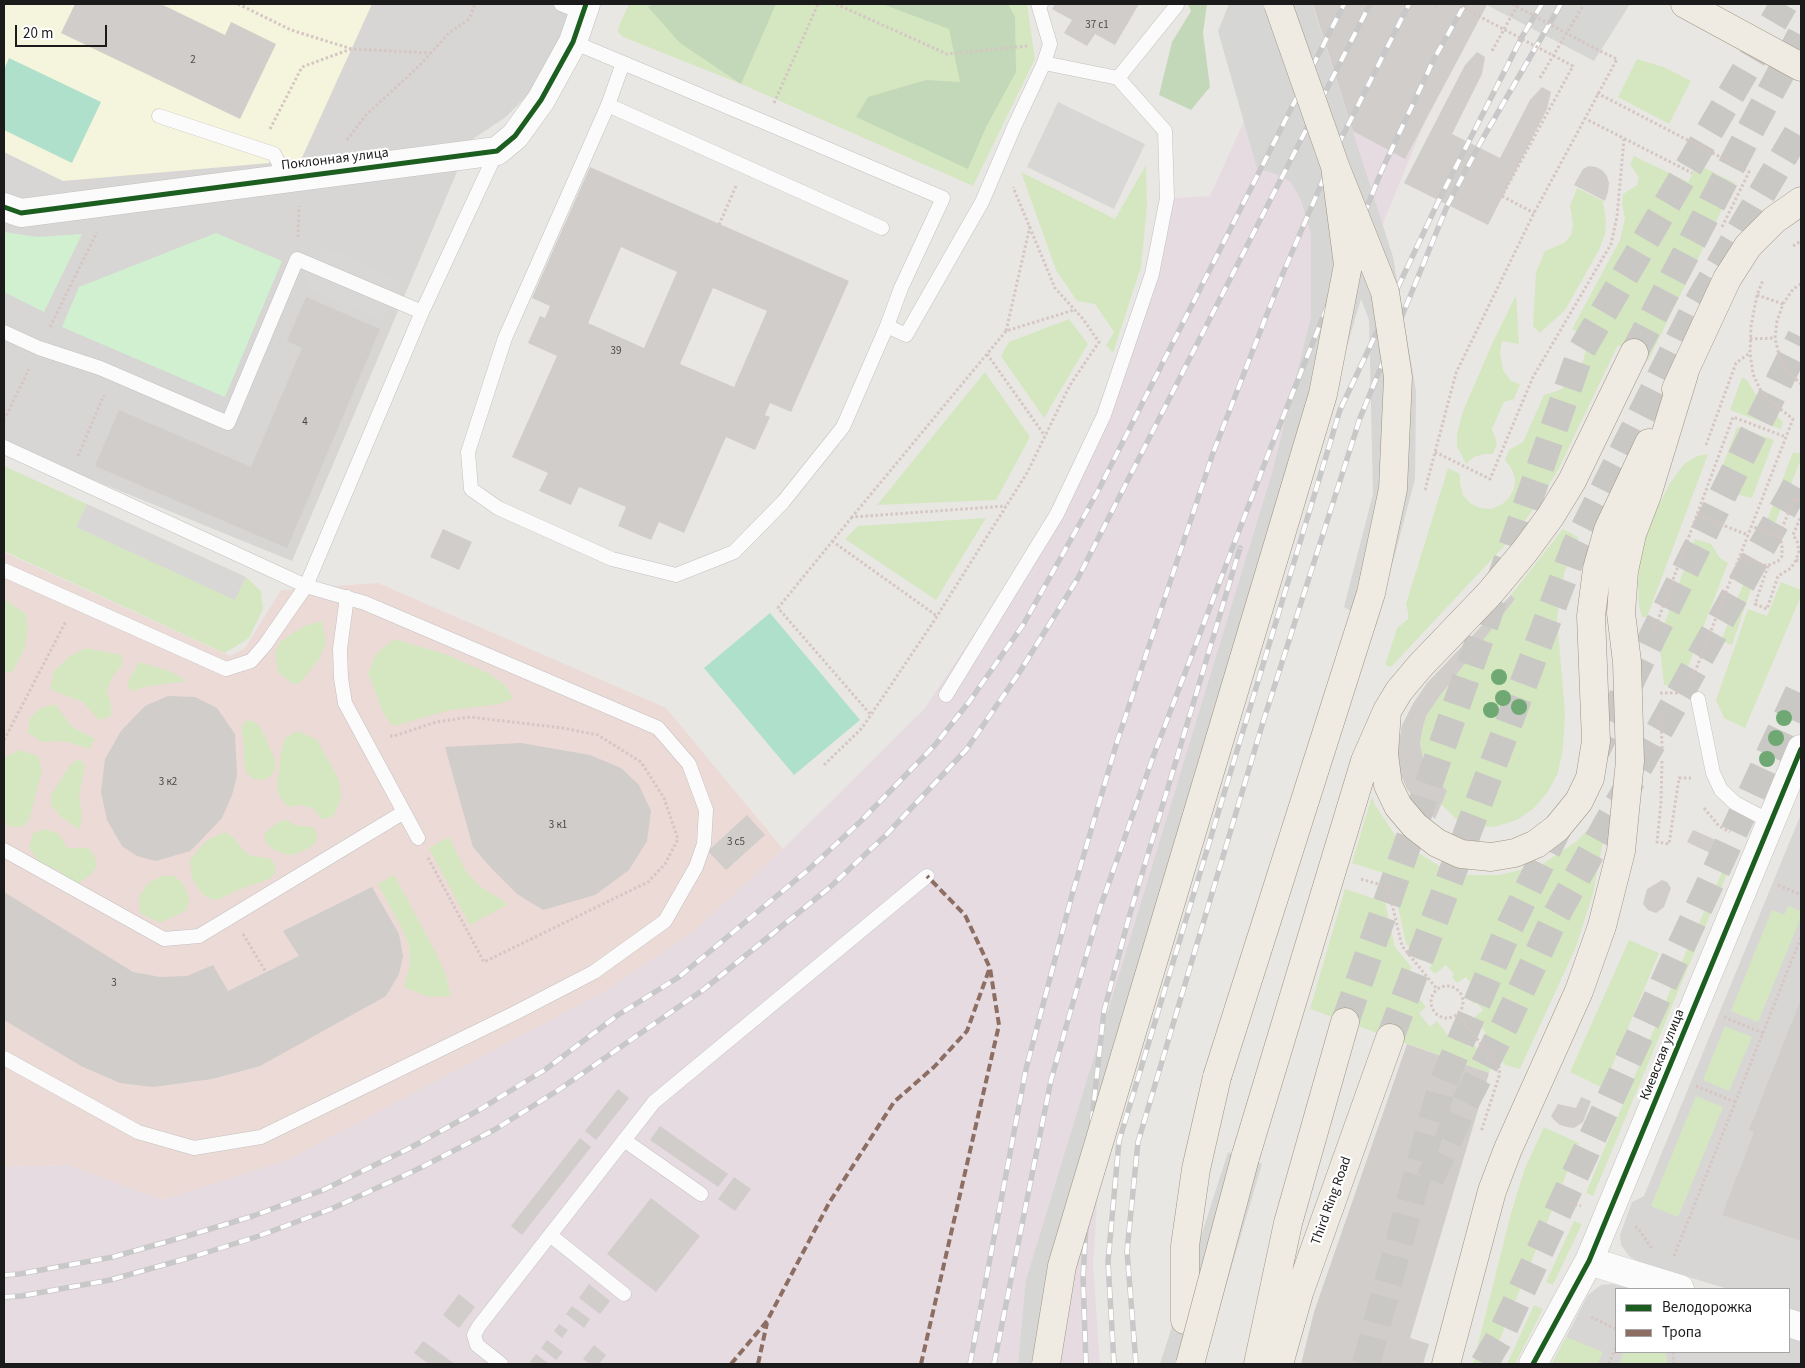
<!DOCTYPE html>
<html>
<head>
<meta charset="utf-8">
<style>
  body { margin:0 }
  #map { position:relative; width:1805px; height:1368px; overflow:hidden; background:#e9e7e3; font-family:"Source Sans 3",sans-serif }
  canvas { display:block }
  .frame { position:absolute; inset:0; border:5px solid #1b1b1b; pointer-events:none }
  .legend { position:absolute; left:1615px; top:1288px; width:175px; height:65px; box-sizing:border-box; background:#fff; border:1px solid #a4a4a4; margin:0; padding:6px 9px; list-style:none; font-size:15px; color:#1b1b1b }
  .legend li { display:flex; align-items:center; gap:10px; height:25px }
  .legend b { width:25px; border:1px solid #a4a4a4 }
  .scale { position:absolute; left:15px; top:25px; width:92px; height:22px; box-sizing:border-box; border:2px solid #1b1b1b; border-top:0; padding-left:6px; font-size:15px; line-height:18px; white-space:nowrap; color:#1b1b1b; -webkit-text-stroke:4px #fff; paint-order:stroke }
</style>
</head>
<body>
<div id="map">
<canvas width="1805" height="1368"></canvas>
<div class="frame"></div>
<ul class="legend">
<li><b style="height:6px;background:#1b5e20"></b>Велодорожка</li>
<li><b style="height:6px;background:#8d6e63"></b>Тропа</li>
</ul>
<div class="scale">20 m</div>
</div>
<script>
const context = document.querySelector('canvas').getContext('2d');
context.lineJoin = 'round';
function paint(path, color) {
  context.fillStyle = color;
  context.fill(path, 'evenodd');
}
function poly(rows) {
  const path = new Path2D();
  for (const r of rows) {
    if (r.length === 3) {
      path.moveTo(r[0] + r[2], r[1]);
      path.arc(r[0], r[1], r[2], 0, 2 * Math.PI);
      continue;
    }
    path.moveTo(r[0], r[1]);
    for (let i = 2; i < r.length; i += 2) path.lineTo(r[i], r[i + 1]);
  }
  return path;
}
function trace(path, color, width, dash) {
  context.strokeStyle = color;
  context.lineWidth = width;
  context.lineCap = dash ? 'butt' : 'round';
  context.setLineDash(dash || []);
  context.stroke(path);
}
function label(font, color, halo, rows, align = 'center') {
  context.font = font + ' "Source Sans 3",sans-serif';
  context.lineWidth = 4.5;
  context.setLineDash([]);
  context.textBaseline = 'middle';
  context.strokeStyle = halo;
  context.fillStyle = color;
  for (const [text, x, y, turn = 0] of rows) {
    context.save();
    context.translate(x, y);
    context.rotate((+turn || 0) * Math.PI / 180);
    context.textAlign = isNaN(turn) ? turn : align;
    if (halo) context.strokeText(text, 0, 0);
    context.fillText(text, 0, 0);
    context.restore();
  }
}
paint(poly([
  [4,4,564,4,569,17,539,83,506,117,470,141,292,561,76,473,4,440],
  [1801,814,1801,1312,1789,1308,1789,1289,1728,1289,1639,1262,1629,1256,1621,1245,1620,1235,1632,1202,1644,1196],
  [1612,1284,1633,1289,1616,1289,1616,1352,1789,1352,1789,1338,1801,1342,1801,1364,1552,1364,1588,1295,1601,1285]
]), '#d8d6d4');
paint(poly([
  [4,552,230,656,245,648,281,590,378,583,666,708,783,849,693,932,607,990,286,1161,162,1200,68,1165,4,1167]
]), '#ecdad7');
paint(poly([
  [1302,4,1482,4,1450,61,1286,458,1103,1114,1093,1264,1100,1364,4,1364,4,1167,68,1165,162,1200,286,1161,607,990,693,932,783,849,925,708,1055,512,1093,421,1124,341,1153,244,1175,198,1210,196,1265,75]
]), '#e7dbe2');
paint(poly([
  [4,4,372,4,300,162,274,154,269,163,63,181,4,152]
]), '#f5f4dc');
paint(poly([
  [629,4,1027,4,1035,59,973,186,741,84,623,37,618,32,619,26],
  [1637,59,1664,67,1691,81,1669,124,1618,97],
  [1634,156,1688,182,1697,164,1735,183,1648,361,1618,345,1558,470,1536,506,1510,540,1391,667,1385,665,1397,628,1408,619,1408,612,1406,604,1448,468,1460,474,1460,484,1463,495,1470,503,1480,508,1491,509,1501,505,1509,498,1514,489,1515,478,1511,468,1505,460,1509,450,1523,442,1544,395,1560,390,1574,379,1582,365,1586,349,1586,337,1572,329,1620,240,1625,218,1622,204,1623,194,1637,185,1639,178,1630,164],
  [1146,165,1147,206,1141,267,1113,353,1106,345,1114,332,1095,304,1077,301,1056,270,1021,172,1115,219],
  [1577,188,1603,201,1606,222,1605,234,1599,250,1565,310,1540,333,1533,326,1536,272,1545,251,1564,243,1571,235,1573,225,1570,206],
  [1516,295,1519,344,1502,341,1500,353,1503,370,1511,381,1520,384,1514,399,1504,402,1492,429,1497,443,1493,454,1484,454,1474,457,1466,464,1457,446,1457,434,1463,411,1492,344],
  [1069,319,1088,344,1044,418,1001,356,1009,342],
  [985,372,1030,437,996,500,877,505],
  [1742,377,1746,379,1761,402,1783,422,1781,429,1730,410],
  [1737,427,1774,440,1752,498,1714,489],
  [1801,448,1801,462,1800,462,1773,528,1766,523,1793,452,1799,454],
  [1708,454,1647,617,1642,617,1639,605,1638,584,1640,561,1646,537,1656,511,1670,483,1684,464,1697,456],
  [4,466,87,504,76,527,235,599,246,577,261,591,263,609,249,638,235,647,224,653,4,551],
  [986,518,936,600,845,539,858,526],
  [1563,529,1578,537,1564,574,1557,618,1565,713,1563,748,1558,773,1547,793,1534,808,1517,820,1494,827,1476,826,1458,821,1441,804,1447,791,1430,771,1423,758,1420,744,1422,731,1426,716,1439,697,1515,599,1511,595],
  [1695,539,1711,544,1720,558,1728,563,1681,685,1664,685,1659,639],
  [1749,569,1757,572,1732,645,1721,641],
  [1781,582,1801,590,1801,596,1745,728,1724,718,1716,700,1748,609,1767,616],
  [4,599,26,614,28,630,24,650,12,673,4,671],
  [322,621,326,643,319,659,300,683,293,684,278,672,275,653,280,642,304,626],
  [394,639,448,655,490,674,504,684,513,698,500,704,450,710,393,726,384,715,368,673,377,653],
  [85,648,122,655,122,665,113,676,107,690,111,704,111,716,99,720,83,702,50,689,54,671,69,657],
  [139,662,170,671,187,681,150,686,131,691,127,683],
  [55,704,72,727,95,739,89,749,68,742,56,741,42,742,28,733,30,718,41,708],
  [247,720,255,722,261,728,275,760,275,770,270,777,262,780,253,779,247,773,244,764,244,745,241,727],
  [298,731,317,740,339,780,341,799,333,817,321,819,314,809,302,805,288,807,279,796,277,786,281,752,285,738],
  [20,750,38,756,42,770,29,820,22,827,9,827,4,818,4,758],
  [79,759,85,765,79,796,82,814,80,830,61,817,51,805,51,795,71,764],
  [1372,796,1375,805,1397,838,1417,852,1441,867,1468,875,1499,875,1541,865,1577,841,1588,829,1604,837,1593,893,1576,947,1520,1069,1505,1065,1482,1037,1486,1033,1478,1023,1475,1025,1471,1020,1483,1010,1476,1002,1474,1004,1468,997,1476,990,1466,977,1457,983,1452,977,1454,974,1446,965,1435,974,1429,968,1432,966,1425,957,1420,960,1406,943,1395,894,1399,878,1352,863],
  [287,820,294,825,312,827,317,833,316,842,309,848,293,855,284,854,273,849,266,843,264,834,278,822],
  [45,829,59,834,67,848,88,848,94,855,97,866,90,875,79,883,68,881,60,871,40,863,29,848,33,833],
  [225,832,233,837,244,851,252,856,269,858,275,864,276,872,270,879,243,888,217,900,208,898,201,893,192,878,190,860,202,845,209,839],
  [449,837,465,870,478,885,508,904,470,925,429,848],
  [1722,872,1727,874,1593,1196,1586,1193,1686,952],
  [394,875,436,953,446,976,451,997,426,996,404,987,410,966,409,946,403,930,378,884],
  [162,876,173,876,182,882,189,898,187,910,160,923,140,913,139,897,148,883],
  [1345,889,1385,902,1395,947,1412,968,1408,972,1419,985,1413,991,1426,1007,1419,1013,1430,1027,1437,1021,1449,1037,1456,1031,1469,1047,1473,1044,1491,1066,1489,1073,1310,1009],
  [1788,906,1801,911,1801,917,1758,1022,1731,1011,1772,910,1784,915],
  [1629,940,1659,953,1603,1088,1570,1072],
  [1725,1026,1752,1037,1729,1091,1703,1080],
  [1696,1096,1723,1107,1678,1217,1651,1206],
  [1544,1127,1579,1143,1490,1364,1473,1364,1511,1213,1525,1168],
  [1574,1221,1582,1224,1553,1285,1546,1282],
  [1534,1305,1543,1309,1515,1364,1507,1364],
  [1566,1337,1603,1352,1598,1364,1552,1364],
  [1624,1352,1666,1352,1667,1364,1619,1364]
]), '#d5e7c1');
paint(poly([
  [654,4,776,4,741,84,680,43,648,7],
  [882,4,1008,4,1015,17,1016,72,986,127,968,169,856,117,868,97,926,80,960,82,949,29],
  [1188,4,1207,4,1203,33,1210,87,1191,110,1159,95,1172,42,1191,11]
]), '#c3d8b8');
paint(poly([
  [4,232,37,237,82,234,44,312,4,292],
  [216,233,282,261,225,397,62,327,79,287]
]), '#d0f0d0');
paint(poly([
  [9,58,101,102,72,163,4,130,4,70],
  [770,613,860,720,794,775,704,668]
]), '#aee0cc');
paint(poly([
  [1058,102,1145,144,1114,209,1027,167],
  [323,246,400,280,383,321,305,288],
  [87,504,246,577,235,600,76,527]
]), '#d8d7d5');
paint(poly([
  [1229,4,1312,4,1393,257,1416,391,1415,479,1376,626,1344,607,1373,494,1369,320,1361,299,1071,1272,1057,1364,1018,1364,1026,1280,1272,473,1311,317,1311,234,1301,200,1291,182,1281,176,1257,168,1218,31],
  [1485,4,1630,4,1594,61],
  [1228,1152,1262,1164,1203,1364,1160,1364]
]), '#d6d6d4');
paint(poly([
  [75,4,161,4,225,35,231,22,276,44,240,119,61,33],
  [1055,4,1139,4,1115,45,1095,34,1087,46,1064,33,1072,20,1052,9],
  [1313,4,1487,5,1405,159,1353,131],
  [1477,52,1485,57,1482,74,1452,134,1500,158,1530,100,1542,87,1551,92,1547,109,1488,225,1404,183,1465,65],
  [1589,166,1596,167,1602,170,1607,176,1609,183,1608,192,1605,201,1574,185,1583,169],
  [590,167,849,281,791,412,770,403,765,415,770,417,755,450,726,437,684,533,659,522,651,540,618,526,626,507,579,487,571,505,539,491,548,473,512,457,557,356,528,343,540,316,545,318,550,306,532,298],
  [621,247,677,272,644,348,588,323],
  [713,288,767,311,734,387,680,364],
  [306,297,380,329,287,548,95,466,119,410,251,467,302,348,287,341],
  [443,529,472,542,459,570,430,557],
  [1511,595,1515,599,1439,697,1426,716,1422,731,1420,744,1423,758,1430,771,1447,791,1435,819,1420,805,1407,789,1398,769,1398,748,1402,725,1414,702,1427,683],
  [168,696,195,697,217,708,235,734,237,775,232,795,222,818,204,837,190,851,156,861,137,856,122,846,107,820,101,792,105,759,121,731,145,706],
  [521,743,590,755,621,768,639,785,651,811,647,841,629,870,595,895,543,910,517,894,492,869,473,847,445,747],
  [747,815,765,835,726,870,708,851],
  [1693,830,1716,840,1710,853,1687,842],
  [1662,880,1667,882,1671,888,1664,907,1656,913,1648,910,1643,904,1647,889],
  [372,887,399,934,403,956,399,974,386,996,260,1066,212,1079,153,1087,120,1083,81,1066,4,1020,4,892,133,972,160,977,187,976,213,965,228,991,299,956,283,931],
  [1801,999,1801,1241,1722,1215,1754,1132,1749,1130],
  [1407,1044,1489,1073,1410,1338,1429,1344,1423,1364,1301,1364,1314,1312],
  [618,1089,629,1098,596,1140,585,1131],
  [1581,1097,1591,1101,1583,1122,1574,1128,1567,1127,1560,1125,1554,1120,1551,1116,1558,1104,1576,1108],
  [660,1126,728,1174,718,1187,650,1140],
  [580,1138,591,1147,522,1235,511,1226],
  [734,1177,751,1189,735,1211,718,1199],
  [651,1198,700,1236,656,1292,607,1254],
  [589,1284,610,1301,600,1314,579,1298],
  [459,1294,475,1307,459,1328,443,1315],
  [572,1306,590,1319,584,1328,566,1314],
  [559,1324,568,1330,562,1338,554,1331],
  [547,1340,563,1352,556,1360,541,1348],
  [423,1341,455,1364,429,1364,414,1353],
  [594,1345,606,1355,599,1364,590,1364,583,1359],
  [536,1354,549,1364,533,1364,530,1362]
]), '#d0cdca');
trace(poly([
  [1634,353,1743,144,1801,35],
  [1592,759,1801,337],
  [1345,1022,1581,351,1784,4],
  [1390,1038,1575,547,1697,304,1801,127],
  [1430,1179,1463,1107,1505,1025,1555,917,1801,477],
  [1366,1364,1442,1085,1508,930,1562,820],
  [1484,1364,1501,1335,1801,687]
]), '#cac8c5', 28, [28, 14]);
const service = poly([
  [561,4,583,13],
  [573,42,764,122,943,198,901,288,887,326,906,335,982,202,1014,127,1044,63],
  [1118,78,1177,5],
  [608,105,623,63],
  [159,116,274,154,286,177],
  [882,228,608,105,505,338,468,452,471,489,498,508,612,559,676,575,734,552,783,502,843,427,887,326],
  [4,332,39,348,100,368,228,423,297,259,422,312],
  [4,447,306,586,365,603,658,728,689,764,706,810,704,844,696,867,665,921,594,972,515,1013,261,1137,194,1148,138,1132,4,1058],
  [4,570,226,669,251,661,265,645,306,586,422,312,497,151],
  [347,597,340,649,341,678,345,703,418,838],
  [946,695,1057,514,1104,415,1152,274,1167,198,1165,131,1118,78,1044,63,1050,44,1039,7,1041,4],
  [1698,699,1713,773,1721,790,1735,803,1771,822],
  [4,850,164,939,199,936,404,812],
  [624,1140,701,1194],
  [550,1235,624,1294],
  [501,1364,477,1345,474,1335,479,1326,654,1102,927,876]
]);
const minor = poly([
  [4,207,21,213,497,151,515,136,541,100,573,42,586,4]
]);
const tertiary = poly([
  [1589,1261,1680,1289],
  [1789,1323,1801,1327],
  [1533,1364,1589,1261,1801,749]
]);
const primary = poly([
  [1685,4,1801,67],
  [1676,389,1727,279,1748,246,1774,220,1801,201],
  [1387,711,1384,754,1388,785,1398,806,1415,826,1437,843,1461,854,1491,857,1515,853,1536,844,1557,828,1579,801,1590,778,1596,741,1591,616,1597,569,1608,530,1649,443],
  [1245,1158,1365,761,1387,711,1399,691,1420,666,1490,593,1525,551,1550,517,1572,481,1634,353],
  [1185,1320,1185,1246,1196,1169,1217,1077],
  [1258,1364,1288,1223,1345,1022],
  [1279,1364,1299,1293,1390,1038],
  [1446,1364,1492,1191,1508,1149,1579,991,1602,926,1621,851,1630,761,1627,662,1621,613,1624,571,1632,534,1647,495,1684,374]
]);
trace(service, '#c2c1bf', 15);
trace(minor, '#c2c1bf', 29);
trace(tertiary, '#c2c1bf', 29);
trace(primary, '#9e9481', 29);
trace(poly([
  [238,4,291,30,352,49,431,53],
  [836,4,947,54,1027,46],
  [1436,8,1438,4],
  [1492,51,1518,4],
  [1540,78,1584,4],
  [1597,93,1749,172,1721,229],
  [774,103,818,4],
  [1584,118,1692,173],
  [270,129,302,67,351,49],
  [347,140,365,116,420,65,449,33,469,19,475,4],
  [1502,196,1534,213],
  [719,225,736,186],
  [1030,226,1006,331,1074,310],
  [298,237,299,206],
  [1793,246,1801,241],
  [1801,284,1793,289,1783,304,1777,321,1775,338,1779,355,1787,371,1801,384],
  [1757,295,1783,304],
  [50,327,97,232],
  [1006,331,852,517,1006,506],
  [1750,339,1775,338],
  [987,354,1045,436],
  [4,420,29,369],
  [1706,445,1736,363,1750,353],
  [1435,452,1490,479,1533,377,1611,244,1617,217,1624,139],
  [78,456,104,395],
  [1425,490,1456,373,1534,213,1617,59,1600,51],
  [1697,515,1748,535],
  [852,517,778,608,871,715],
  [1778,538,1794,499,1801,502],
  [832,541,937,616],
  [1740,557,1767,566,1778,561,1782,556,1782,543,1778,538,1752,526],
  [1796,560,1801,562],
  [1768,566,1755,604,1767,609,1778,576,1791,568,1796,560,1799,551,1797,541,1793,535,1801,516],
  [1654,631,1733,417,1786,437],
  [1693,677,1793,419,1769,400,1760,389,1753,374,1750,353,1751,326,1757,295,1763,280],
  [1660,693,1678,693],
  [1661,711,1662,748],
  [390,736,394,736,436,722,470,717,563,728,598,735,641,762,664,798,678,839,665,864,648,882,484,962,427,856],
  [4,740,66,621],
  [1662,761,1661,802,1657,842,1669,844,1679,778,1691,778],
  [824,765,862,728,932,624,1027,473,1070,385,1099,342,1083,319,1055,288,1013,187],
  [1704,808,1719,826,1730,832],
  [1361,879,1388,887,1402,946,1437,989],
  [1778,885,1801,895],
  [243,934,266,972],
  [1447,1002,16],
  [1458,1015,1500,1068,1499,1076,1481,1132],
  [1724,1017,1763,1033],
  [1696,1086,1735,1102],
  [1570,1203,1581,1206],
  [1635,1227,1638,1228,1652,1249],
  [1674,1256,1801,937],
  [1591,1317,1616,1329],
  [1673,1352,1674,1364],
  [1609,1364,1616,1347]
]), '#d5c6c4', 3, [2.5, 2.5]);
trace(service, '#fcfbfb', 14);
trace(minor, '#fcfbfb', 28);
trace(tertiary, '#fcfbfb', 28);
trace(primary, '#efeae2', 28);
const rail = poly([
  [4,1275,19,1274,113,1257,187,1236,253,1216,323,1190,408,1149,479,1110,546,1069,618,1015,679,977,808,870,860,822,935,745,969,702,1023,625,1098,491,1344,4],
  [4,1297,21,1296,110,1280,192,1257,256,1237,331,1209,416,1170,494,1130,557,1091,703,990,829,888,885,836,966,750,1019,673,1078,578,1370,4],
  [970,1364,1026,1069,1072,895,1117,742,1213,453,1281,278,1338,145,1409,4],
  [994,1364,1051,1080,1099,911,1153,757,1269,452,1381,172,1434,59,1465,4],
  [1086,1364,1083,1278,1092,1119,1104,1011,1129,917,1240,548],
  [1114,1364,1108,1262,1119,1141,1340,410,1439,200,1523,35,1542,4],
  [1136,1364,1127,1251,1138,1142,1263,722,1360,418,1448,204,1483,138,1561,4]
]);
trace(rail, '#c9c8c8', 5.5);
trace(rail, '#fff', 4, [11]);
const primaryBridge = poly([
  [1217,1077,1371,593,1393,489,1398,377,1385,292,1335,166,1278,4],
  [1046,1364,1062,1266,1323,394,1348,265,1335,166],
  [1190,1364,1245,1158]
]);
trace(primaryBridge, '#9e9481', 29, []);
trace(poly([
  [1456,4,1573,66,1502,196],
  [1512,4,1600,51]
]), '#d5c6c4', 3, [2.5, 2.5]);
trace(primaryBridge, '#efeae2', 28);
trace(poly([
  [731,1364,767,1321,829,1203,894,1102,934,1067,967,1031,989,970],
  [758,1364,767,1323],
  [921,1364,999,1025,990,968,965,915,927,876]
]), '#8d6e63', 4, [8, 4]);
trace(poly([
  [4,207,21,213,497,151,515,136,541,100,573,42,586,4],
  [1533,1364,1589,1261,1801,749]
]), '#1b5e20', 5);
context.fillStyle = '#70a873';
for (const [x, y] of [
  [1499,677],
  [1503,698],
  [1519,707],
  [1491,710],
  [1784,718],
  [1776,738],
  [1767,759]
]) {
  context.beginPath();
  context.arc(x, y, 8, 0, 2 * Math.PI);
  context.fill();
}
label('11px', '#484847', null, [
  ["37 с1",1097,26],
  ["2",193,61],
  ["39",616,352],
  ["4",305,423],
  ["3 к2",168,783],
  ["3 к1",558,826],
  ["3 с5",736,843],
  ["3",114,984]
]);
label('14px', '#1b1b1b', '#fff', [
  ["Поклонная улица",335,160,-7],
  ["Киевская улица",1663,1055,-68],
  ["Third Ring Road",1332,1201,-70]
]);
</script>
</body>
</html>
